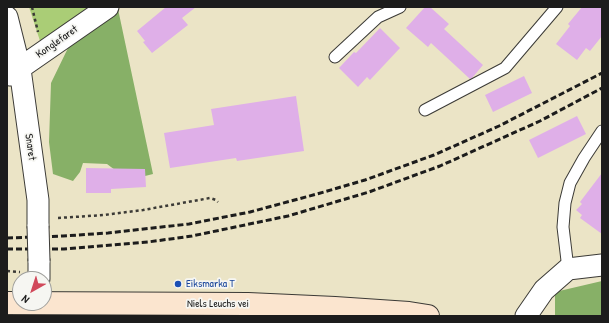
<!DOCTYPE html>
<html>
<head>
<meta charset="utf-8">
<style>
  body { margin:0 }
  #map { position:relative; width:609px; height:323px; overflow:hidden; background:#ebe4c6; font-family:"Patrick Hand",sans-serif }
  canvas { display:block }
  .frame { position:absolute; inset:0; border:8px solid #1c1c1c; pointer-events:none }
  .north { position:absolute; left:12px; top:271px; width:40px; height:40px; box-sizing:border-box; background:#f6f6f2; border:1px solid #9f9f9c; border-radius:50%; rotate:219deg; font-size:11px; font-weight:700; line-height:16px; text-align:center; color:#1c1c1c }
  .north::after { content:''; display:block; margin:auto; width:14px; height:18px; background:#d1495b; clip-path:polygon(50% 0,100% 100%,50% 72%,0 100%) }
</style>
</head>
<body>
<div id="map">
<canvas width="609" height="323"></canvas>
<div class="frame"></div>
<div class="north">N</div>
</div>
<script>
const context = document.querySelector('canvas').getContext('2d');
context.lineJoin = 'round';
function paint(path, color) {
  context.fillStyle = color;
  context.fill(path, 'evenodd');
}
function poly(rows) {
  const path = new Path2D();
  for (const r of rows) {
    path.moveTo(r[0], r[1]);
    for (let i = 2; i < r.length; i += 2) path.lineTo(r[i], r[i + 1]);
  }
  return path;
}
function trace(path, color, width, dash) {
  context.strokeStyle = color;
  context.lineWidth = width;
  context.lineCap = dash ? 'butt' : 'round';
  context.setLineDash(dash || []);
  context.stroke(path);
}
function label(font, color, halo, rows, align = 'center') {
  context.font = font + ' "Patrick Hand",sans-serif';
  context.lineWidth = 3.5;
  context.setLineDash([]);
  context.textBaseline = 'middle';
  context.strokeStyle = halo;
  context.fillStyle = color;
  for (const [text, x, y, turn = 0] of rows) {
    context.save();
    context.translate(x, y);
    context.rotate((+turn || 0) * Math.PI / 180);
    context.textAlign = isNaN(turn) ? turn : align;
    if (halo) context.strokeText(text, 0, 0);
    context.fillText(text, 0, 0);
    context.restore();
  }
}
paint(poly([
  [29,7,91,7,41,44]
]), '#aacd76');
paint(poly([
  [118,9,153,174,141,177,119,173,107,164,83,163,80,172,73,181,53,174,49,142,51,83,68,48],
  [602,281,602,316,555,316,555,292]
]), '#87b067');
paint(poly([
  [166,7,196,7,182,18,188,25,152,53,143,42,145,41,137,31],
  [425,7,430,7,449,24,444,29,483,65,472,78,470,79,431,43,428,47,406,28],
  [582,7,602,7,602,36,590,51,586,48,577,60,556,44,570,26,568,24],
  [380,28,400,48,370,80,367,77,358,87,339,68,354,52,356,53],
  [524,76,532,93,493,112,485,95],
  [296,96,304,151,237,161,236,158,170,168,164,133,214,125,211,109],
  [577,116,586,134,538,158,529,140],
  [86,168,145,169,146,187,111,189,111,193,86,193],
  [602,173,602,234,580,218,582,215,576,210,582,204,580,202]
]), '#dfafe8');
const lane = poly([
  [335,57,378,17,400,7],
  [425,110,505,68,557,7],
  [568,269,563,227,565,203,570,183,584,158,602,131]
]);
const street = poly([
  [7,17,20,69,38,200,38,226],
  [10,75,108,7],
  [39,279,39,261],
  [526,316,544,290,568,269,602,265]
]);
const secondary = poly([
  [7,303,248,304,335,308,409,313,428,316]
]);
trace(lane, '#3b3a36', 13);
trace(street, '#3b3a36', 23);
trace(secondary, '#3b3a36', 24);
trace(poly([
  [32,7,38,32],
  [58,218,104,215,143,210,210,198,216,200,218,202],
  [7,271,20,272]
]), '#3b3a36', 2.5, [3, 3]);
trace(lane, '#fff', 11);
trace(street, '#fff', 21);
trace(secondary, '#fbe5cf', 22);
trace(poly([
  [7,238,63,236,108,233,189,224,250,212,317,194,365,180,434,155,499,126,602,73],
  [7,249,64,249,148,242,192,236,288,216,369,192,440,166,540,121,602,88]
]), '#1c1c1c', 3, [6, 3]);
const streetBridge = poly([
  [38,226,39,261]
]);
trace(streetBridge, '#3b3a36', 23, []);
trace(streetBridge, '#fff', 21);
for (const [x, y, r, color] of [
  [178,284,4,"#1a4fb4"]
]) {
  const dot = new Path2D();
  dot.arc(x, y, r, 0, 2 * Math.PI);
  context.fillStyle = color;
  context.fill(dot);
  trace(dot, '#f6f6f2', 1.5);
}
label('11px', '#1c1c1c', '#f6f6f2', [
  ["Konglefaret",57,42,-35],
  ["Snaret",30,147,82],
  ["Niels Leuchs vei",218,304]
]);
label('11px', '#164399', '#f6f6f2', [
  ["Eiksmarka T",186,284]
], 'left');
</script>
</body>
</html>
